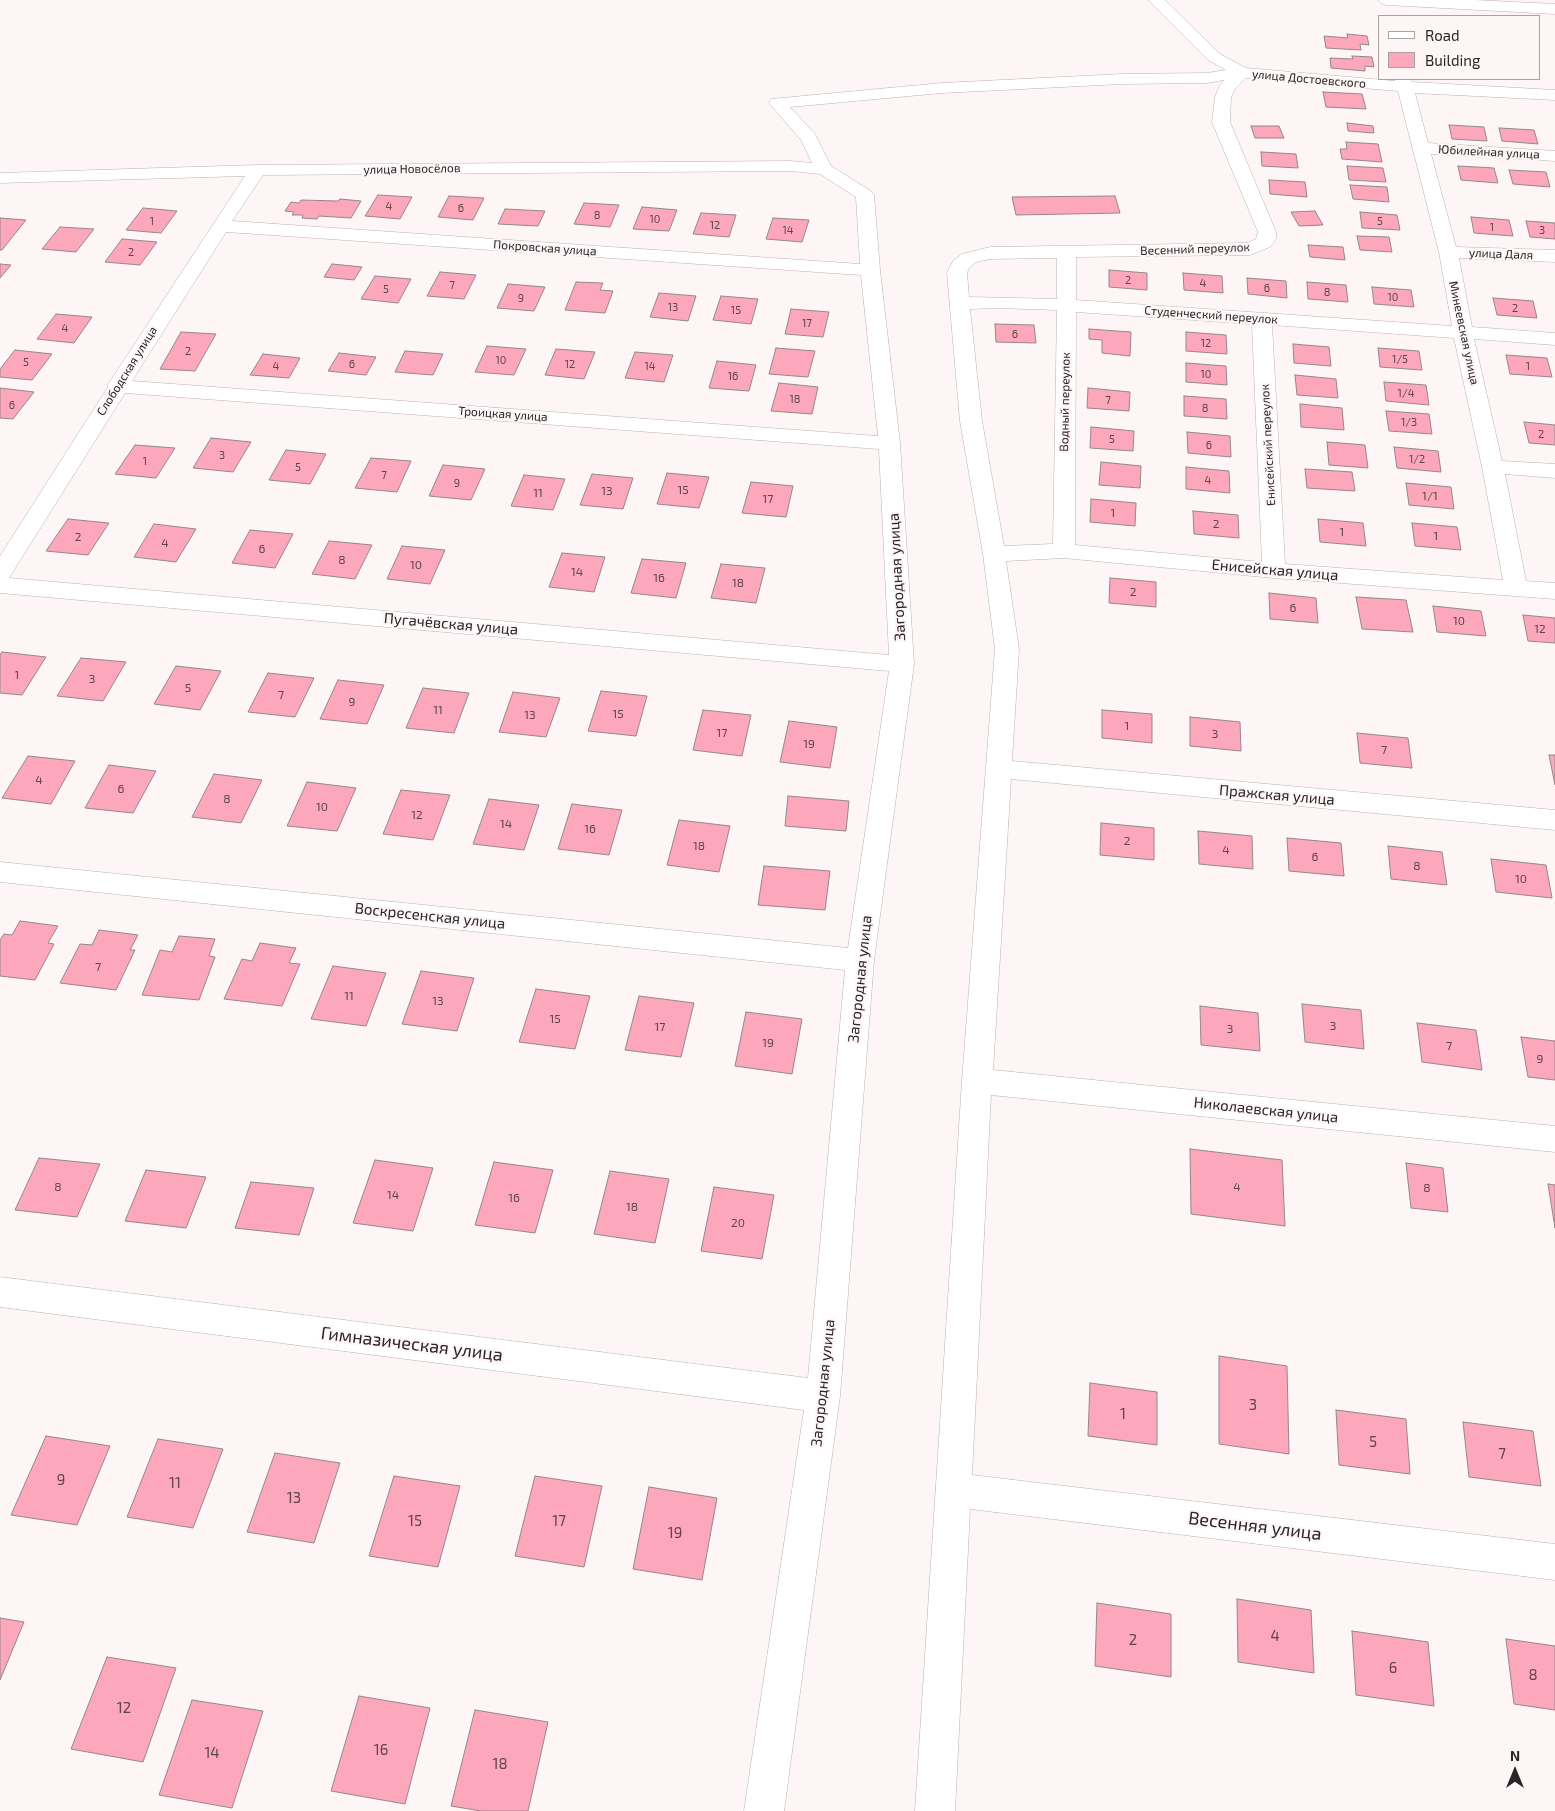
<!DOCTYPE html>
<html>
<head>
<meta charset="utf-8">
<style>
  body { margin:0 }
  #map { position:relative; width:1555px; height:1811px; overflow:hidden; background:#fef5f6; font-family:"Exo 2",sans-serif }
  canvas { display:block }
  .legend { position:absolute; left:1378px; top:15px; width:162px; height:65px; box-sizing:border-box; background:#fef5f6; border:1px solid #a9a2a3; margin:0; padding:6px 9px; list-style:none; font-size:15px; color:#292526 }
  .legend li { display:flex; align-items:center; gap:10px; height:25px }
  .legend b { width:25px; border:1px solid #a9a2a3 }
  .north { position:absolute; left:1490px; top:1746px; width:50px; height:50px; -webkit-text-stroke:4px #fef5f6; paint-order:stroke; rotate:0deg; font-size:14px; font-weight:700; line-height:20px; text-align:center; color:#292526 }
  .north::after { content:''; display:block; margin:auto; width:18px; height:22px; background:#292526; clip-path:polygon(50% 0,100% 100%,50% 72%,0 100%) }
</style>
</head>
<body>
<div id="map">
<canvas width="1555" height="1811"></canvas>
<ul class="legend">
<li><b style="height:6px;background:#fff"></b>Road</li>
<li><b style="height:14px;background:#fca7bc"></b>Building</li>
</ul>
<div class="north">N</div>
</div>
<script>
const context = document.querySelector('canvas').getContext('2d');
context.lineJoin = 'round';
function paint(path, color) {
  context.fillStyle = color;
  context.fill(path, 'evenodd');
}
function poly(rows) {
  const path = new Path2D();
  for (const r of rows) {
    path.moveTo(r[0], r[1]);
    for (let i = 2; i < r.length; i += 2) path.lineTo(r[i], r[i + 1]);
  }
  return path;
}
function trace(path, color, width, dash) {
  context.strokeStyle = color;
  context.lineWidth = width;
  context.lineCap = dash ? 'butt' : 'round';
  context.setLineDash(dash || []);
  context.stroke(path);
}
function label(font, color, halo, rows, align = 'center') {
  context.font = font + ' "Exo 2",sans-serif';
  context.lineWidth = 4.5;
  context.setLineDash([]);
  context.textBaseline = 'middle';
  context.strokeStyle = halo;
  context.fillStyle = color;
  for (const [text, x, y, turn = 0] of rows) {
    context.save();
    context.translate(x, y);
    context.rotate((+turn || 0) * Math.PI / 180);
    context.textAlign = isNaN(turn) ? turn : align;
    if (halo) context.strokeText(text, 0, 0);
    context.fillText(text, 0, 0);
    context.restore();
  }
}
const building = poly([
  [1347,34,1367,36,1369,45,1360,44,1361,50,1326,48,1324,36,1348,38,1347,34],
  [1352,56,1372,57,1374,67,1365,66,1365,71,1331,68,1330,58,1353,59,1352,56],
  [1323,92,1362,94,1366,109,1326,107,1323,92],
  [1347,123,1373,126,1374,133,1348,131,1347,123],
  [1449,125,1484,127,1487,141,1452,139,1449,125],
  [1251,126,1279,126,1284,138,1255,138,1251,126],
  [1499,128,1534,130,1538,144,1502,141,1499,128],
  [1346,142,1378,144,1382,162,1342,159,1340,149,1347,149,1346,142],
  [1261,152,1296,154,1298,168,1262,166,1261,152],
  [1347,166,1383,168,1386,182,1349,180,1347,166],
  [1458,166,1494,168,1498,183,1461,180,1458,166],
  [1509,170,1546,172,1550,187,1513,184,1509,170],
  [1269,180,1305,182,1307,197,1270,194,1269,180],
  [1350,185,1387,187,1389,202,1353,199,1350,185],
  [378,195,412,197,400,219,365,216,378,195],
  [449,196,484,198,473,220,438,217,449,196],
  [1115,196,1120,213,1016,215,1012,197,1115,196],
  [340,199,361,201,351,218,319,216,317,219,302,218,303,215,292,215,294,212,285,211,291,202,299,203,301,200,338,201,340,199],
  [584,203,619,205,610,227,574,224,584,203],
  [642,207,677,210,669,231,633,229,642,207],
  [143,208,177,211,161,233,126,230,143,208],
  [505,209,545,211,538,226,498,224,505,209],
  [1315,211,1323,225,1299,226,1291,212,1315,211],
  [1360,212,1397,215,1400,230,1362,228,1360,212],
  [701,213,736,215,729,237,693,234,701,213],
  [1471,217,1509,220,1513,236,1474,233,1471,217],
  [0,218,26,220,2,250,0,250,0,218],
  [773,218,809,220,802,242,766,239,773,218],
  [1526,221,1555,223,1555,239,1530,237,1526,221],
  [60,227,94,229,76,252,42,249,60,227],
  [1357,236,1389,237,1392,252,1360,250,1357,236],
  [122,239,157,242,140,265,105,262,122,239],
  [1308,245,1343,247,1345,260,1310,257,1308,245],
  [0,264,11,265,0,278,0,264],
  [332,264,362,267,354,280,324,277,332,264],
  [1109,270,1147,273,1147,290,1109,287,1109,270],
  [440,272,476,275,464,299,427,296,440,272],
  [1183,273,1222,276,1223,293,1184,290,1183,273],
  [375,276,411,279,398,303,361,299,375,276],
  [1247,278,1286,281,1287,298,1248,294,1247,278],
  [576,282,603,283,600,290,613,291,605,313,565,310,576,282],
  [1307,282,1346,285,1348,302,1308,299,1307,282],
  [508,284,545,287,534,311,497,308,508,284],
  [1372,287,1411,290,1414,307,1374,304,1372,287],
  [659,293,696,296,688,321,650,317,659,293],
  [721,296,758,299,751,324,713,320,721,296],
  [1493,298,1533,301,1537,318,1497,315,1493,298],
  [791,309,829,312,823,337,785,334,791,309],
  [56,314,92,317,74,343,37,339,56,314],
  [995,324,1034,325,1036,343,996,342,995,324],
  [1089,329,1131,332,1130,356,1102,353,1102,340,1089,339,1089,329],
  [181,332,216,334,195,371,160,369,181,332],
  [1186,332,1226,335,1227,354,1186,351,1186,332],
  [1293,344,1329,347,1331,366,1294,363,1293,344],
  [487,346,526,349,514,375,475,372,487,346],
  [776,348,815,351,808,377,769,374,776,348],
  [1378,348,1419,351,1422,370,1380,367,1378,348],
  [556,349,595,352,584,379,545,375,556,349],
  [15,350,52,354,32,380,0,377,0,369,15,350],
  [405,351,443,354,433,375,395,372,405,351],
  [635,352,673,355,664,382,625,378,635,352],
  [339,353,376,357,366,375,328,371,339,353],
  [263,354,300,358,289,378,250,375,263,354],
  [1506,355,1547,358,1552,377,1510,374,1506,355],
  [717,361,756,365,749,391,709,388,717,361],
  [1186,363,1226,366,1227,385,1186,382,1186,363],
  [1295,375,1336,379,1338,398,1297,395,1295,375],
  [1384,382,1426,385,1429,405,1386,401,1384,382],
  [779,383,818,387,812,414,771,411,779,383],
  [0,388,34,392,13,419,0,418,0,388],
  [1088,388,1130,392,1129,411,1087,408,1088,388],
  [1184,396,1226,399,1227,419,1184,416,1184,396],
  [1300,404,1342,408,1344,430,1301,427,1300,404],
  [1386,411,1429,414,1432,434,1389,431,1386,411],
  [1524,422,1555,425,1555,445,1529,443,1524,422],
  [1091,427,1134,431,1133,451,1090,448,1091,427],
  [1187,432,1230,436,1231,457,1188,453,1187,432],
  [211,438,251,442,233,472,193,468,211,438],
  [1327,442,1365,445,1368,468,1329,465,1327,442],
  [135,445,175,448,156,478,115,474,135,445],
  [1394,447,1438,451,1441,472,1397,468,1394,447],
  [286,450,326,454,310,484,269,480,286,450],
  [371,458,411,461,397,492,355,488,371,458],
  [1101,462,1141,466,1140,488,1099,485,1101,462],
  [443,465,485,469,471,500,429,496,443,465],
  [1186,467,1229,471,1230,493,1186,489,1186,467],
  [1305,469,1352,472,1355,491,1307,488,1305,469],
  [667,473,709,477,699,508,657,504,667,473],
  [592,474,633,478,623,509,580,505,592,474],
  [524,475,565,479,553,510,511,506,524,475],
  [751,482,793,486,786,517,742,513,751,482],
  [1406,483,1451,487,1454,509,1409,505,1406,483],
  [1091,499,1136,503,1135,526,1090,522,1091,499],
  [1193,511,1238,515,1239,538,1194,534,1193,511],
  [68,519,109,523,88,555,46,551,68,519],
  [1318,519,1363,523,1366,546,1320,542,1318,519],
  [1412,523,1457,527,1461,550,1415,546,1412,523],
  [154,524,196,529,176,562,134,557,154,524],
  [250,530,293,534,275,568,232,563,250,530],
  [329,541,372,545,355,579,312,574,329,541],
  [402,546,445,550,430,584,387,579,402,546],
  [562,553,605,557,594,592,549,587,562,553],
  [642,559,686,563,676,598,631,593,642,559],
  [721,564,765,568,756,603,711,598,721,564],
  [1110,578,1156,582,1156,607,1109,603,1110,578],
  [1269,593,1316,598,1318,623,1270,619,1269,593],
  [1356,597,1406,600,1413,632,1362,629,1356,597],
  [1433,606,1481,611,1486,636,1437,632,1433,606],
  [1523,615,1555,618,1555,643,1528,641,1523,615],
  [2,652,46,657,22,695,0,693,0,655,2,652],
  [81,658,126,662,103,701,57,696,81,658],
  [176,666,221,671,200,710,154,704,176,666],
  [268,673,314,678,295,717,248,712,268,673],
  [338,680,384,685,367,724,320,719,338,680],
  [423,688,469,693,454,733,406,728,423,688],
  [601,691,647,696,636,736,588,731,601,691],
  [513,692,560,698,546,737,499,732,513,692],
  [703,710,751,715,742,756,693,750,703,710],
  [1102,710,1152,714,1152,743,1102,738,1102,710],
  [1190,717,1240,722,1241,751,1190,746,1190,717],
  [789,721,837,727,830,768,780,762,789,721],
  [1357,733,1408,738,1412,768,1360,763,1357,733],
  [1549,755,1555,755,1555,785,1549,755],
  [28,756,75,761,51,804,2,798,28,756],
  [109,765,156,771,133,813,85,808,109,765],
  [214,774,262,780,241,823,192,817,214,774],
  [307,782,356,788,337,831,287,826,307,782],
  [401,790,450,795,433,840,383,834,401,790],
  [788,796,849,801,846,831,785,826,788,796],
  [489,799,539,805,524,850,473,844,489,799],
  [572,804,622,810,609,855,558,849,572,804],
  [679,820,730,826,719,872,667,865,679,820],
  [1101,823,1154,828,1154,860,1100,855,1101,823],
  [1198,831,1252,836,1253,869,1199,864,1198,831],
  [1287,838,1341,843,1344,876,1289,871,1287,838],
  [1388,846,1442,852,1447,885,1391,879,1388,846],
  [1491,859,1546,865,1552,898,1496,892,1491,859],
  [764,866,830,871,825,910,758,905,764,866],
  [20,921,58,926,48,943,54,944,35,980,0,976,0,940,4,934,12,935,20,921],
  [99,930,138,935,130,950,135,950,116,990,60,983,80,944,92,945,99,930],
  [179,936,215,939,209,956,215,957,199,1000,142,995,160,950,172,952,179,936],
  [260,943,296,948,289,963,300,964,282,1006,224,999,242,959,252,961,260,943],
  [333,966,386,973,366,1026,311,1019,333,966],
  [421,971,474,978,457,1031,402,1024,421,971],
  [536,989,590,996,575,1049,519,1042,536,989],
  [639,996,694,1003,681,1057,625,1050,639,996],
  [1302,1004,1361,1010,1364,1049,1305,1042,1302,1004],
  [1200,1006,1258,1013,1260,1051,1201,1045,1200,1006],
  [746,1012,802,1019,792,1074,735,1066,746,1012],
  [1417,1023,1476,1030,1482,1070,1422,1062,1417,1023],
  [1521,1037,1555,1041,1555,1080,1528,1077,1521,1037],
  [1190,1149,1282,1160,1285,1226,1191,1214,1190,1149],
  [39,1158,100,1164,77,1217,15,1210,39,1158],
  [375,1160,433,1168,413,1231,353,1223,375,1160],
  [494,1162,553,1170,535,1233,475,1225,494,1162],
  [1406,1163,1443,1168,1448,1212,1411,1208,1406,1163],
  [146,1170,206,1177,186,1228,125,1221,146,1170],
  [610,1171,669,1179,655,1243,594,1234,610,1171],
  [251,1182,314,1188,299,1235,235,1228,251,1182],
  [1548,1184,1555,1185,1555,1228,1548,1184],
  [714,1187,774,1195,762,1259,701,1251,714,1187],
  [1219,1356,1287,1366,1289,1454,1219,1444,1219,1356],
  [1090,1383,1157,1392,1157,1445,1088,1436,1090,1383],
  [1336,1410,1406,1419,1410,1474,1339,1465,1336,1410],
  [1463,1422,1533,1431,1541,1486,1469,1477,1463,1422],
  [46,1436,110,1446,77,1525,11,1515,46,1436],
  [158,1439,223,1449,193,1528,127,1517,158,1439],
  [275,1453,340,1463,314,1543,247,1532,275,1453],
  [394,1476,460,1486,438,1567,369,1556,394,1476],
  [535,1476,602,1486,584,1567,515,1556,535,1476],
  [649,1487,717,1498,702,1580,633,1569,649,1487],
  [1237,1599,1311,1610,1314,1673,1238,1662,1237,1599],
  [1097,1603,1171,1614,1171,1677,1095,1666,1097,1603],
  [0,1618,24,1622,0,1680,0,1618],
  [1352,1631,1428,1642,1434,1706,1356,1695,1352,1631],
  [1506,1639,1555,1646,1555,1710,1514,1704,1506,1639],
  [107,1657,176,1668,143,1762,71,1749,107,1657],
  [359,1696,430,1708,405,1804,331,1791,359,1696],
  [192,1700,263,1711,232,1808,159,1795,192,1700],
  [475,1710,548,1722,528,1811,481,1811,451,1806,475,1710]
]);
paint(building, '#fca7bc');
trace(building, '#93888a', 1);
const street = poly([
  [1148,0,1165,0,1220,54,1246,68,1395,81,1395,79,1411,79,1412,82,1555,90,1555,100,1415,93,1428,143,1555,151,1555,161,1431,154,1456,247,1555,250,1555,262,1459,258,1472,327,1555,333,1555,345,1474,339,1502,461,1555,464,1555,478,1505,474,1526,581,1555,583,1555,599,1274,578,1064,558,1006,561,1019,649,1012,761,1555,810,1555,830,1011,779,993,1070,1555,1126,1555,1152,991,1095,972,1475,1555,1544,1555,1580,970,1509,955,1811,915,1811,962,1081,995,649,983,554,960,421,947,273,953,261,962,254,990,247,1247,243,1256,239,1258,232,1212,122,1215,97,1219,87,1224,80,1207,83,1122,84,942,93,790,107,815,134,831,166,871,191,874,195,880,270,900,443,914,664,874,960,840,1396,784,1811,744,1811,804,1410,0,1307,0,1277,808,1378,845,970,0,882,0,862,848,948,889,671,0,593,0,556,108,387,107,386,245,176,0,183,0,173,258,165,791,161,812,163,801,140,769,103,771,99,942,83,1122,74,1207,73,1226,70,1208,60,1148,0],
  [1246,78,1398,91,1439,252,1452,326,1076,300,1076,257,1250,255,1270,247,1274,242,1276,238,1276,232,1230,122,1231,97,1235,89,1246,78],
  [791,171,820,174,856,197,860,264,232,221,263,175,791,171],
  [226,232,861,275,878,436,132,381,226,232],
  [1057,258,1057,299,969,297,967,273,969,268,976,262,990,259,1057,258],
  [998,308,1057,310,1053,544,1004,546,982,421,970,309,998,308],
  [1076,312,1252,324,1262,562,1075,545,1076,312],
  [1272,325,1454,338,1482,467,1503,580,1285,564,1272,325],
  [125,393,879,449,889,655,9,578,125,393],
  [1378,0,1474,0,1555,4,1555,14,1386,5,1381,3,1378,0]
]);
trace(street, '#bcb0b3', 1);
paint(street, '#fff');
label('11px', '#5e464c', null, [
  ["4",389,206],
  ["6",461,208],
  ["8",597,215],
  ["10",655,219],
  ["1",152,221],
  ["5",1380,221],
  ["12",715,225],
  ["1",1492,227],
  ["14",788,230],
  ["3",1542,230],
  ["2",131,252],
  ["2",1128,280],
  ["4",1203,283],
  ["7",452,285],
  ["6",1267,288],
  ["5",386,289],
  ["8",1327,292],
  ["10",1393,297],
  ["9",521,298],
  ["13",673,307],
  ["2",1515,308],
  ["15",736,310],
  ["17",807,323],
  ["4",65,328],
  ["6",1015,334],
  ["12",1206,343],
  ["2",188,351],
  ["1/5",1400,359],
  ["10",501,360],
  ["5",26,362],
  ["6",352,364],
  ["12",570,364],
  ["4",276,366],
  ["14",650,366],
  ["1",1528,366],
  ["10",1206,374],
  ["16",733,376],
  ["1/4",1406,393],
  ["18",795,399],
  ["7",1108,400],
  ["6",12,405],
  ["8",1205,408],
  ["1/3",1409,422],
  ["2",1541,434],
  ["5",1112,439],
  ["6",1209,445],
  ["3",222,455],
  ["1/2",1417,459],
  ["1",145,461],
  ["5",298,467],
  ["7",384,475],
  ["4",1208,480],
  ["9",457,483]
]);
label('12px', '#292526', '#fef5f6', [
  ["улица Достоевского",1309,79,5],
  ["Юбилейная улица",1489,152,3],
  ["улица Новосёлов",412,169,-1],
  ["Покровская улица",545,248,4],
  ["Весенний переулок",1195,249,-2],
  ["улица Даля",1501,254,2],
  ["Студенческий переулок",1211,315,4],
  ["Минеевская улица",1464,333,78],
  ["Слободская улица",127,371,-58],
  ["Водный переулок",1065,402,-89],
  ["Троицкая улица",503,414,4],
  ["Енисейский переулок",1268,445,-93]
]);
label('12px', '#5e464c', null, [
  ["15",683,490],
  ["13",607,491],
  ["11",538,493],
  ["1/1",1430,496],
  ["17",768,499],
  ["1",1113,513],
  ["2",1216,524],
  ["1",1342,532],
  ["1",1436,536],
  ["2",78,537],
  ["4",165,543],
  ["6",262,549],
  ["8",342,560],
  ["10",416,565],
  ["14",577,572],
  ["16",659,578],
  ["18",738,583],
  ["2",1133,592],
  ["6",1293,608],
  ["10",1459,621],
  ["12",1540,629],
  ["1",17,675],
  ["3",92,679],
  ["5",188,688],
  ["7",281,695],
  ["9",352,702],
  ["11",438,710],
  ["15",618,714],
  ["13",530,715],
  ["1",1127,726],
  ["17",722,733],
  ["3",1215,734],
  ["19",809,744],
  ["7",1384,750],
  ["4",39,780],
  ["6",121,789],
  ["8",227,799],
  ["10",322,807],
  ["12",417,815],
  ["14",506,824],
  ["16",590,829],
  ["2",1127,841],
  ["18",699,846],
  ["4",1226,850],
  ["6",1315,857],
  ["8",1417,866],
  ["10",1521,879],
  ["7",98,967],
  ["11",349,996],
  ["13",438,1001],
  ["15",555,1019],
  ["3",1333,1026],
  ["17",660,1027],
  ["3",1230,1029],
  ["19",768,1043],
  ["7",1449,1046],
  ["9",1540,1059],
  ["8",58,1187],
  ["4",1237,1187],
  ["8",1427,1188],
  ["14",393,1195],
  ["16",514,1198],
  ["18",632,1207],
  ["20",738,1223]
]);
label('15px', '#292526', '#fef5f6', [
  ["Енисейская улица",1275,570,5],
  ["Загородная улица",897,577,-93],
  ["Пугачёвская улица",451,624,5],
  ["Пражская улица",1277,795,5],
  ["Воскресенская улица",430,916,6],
  ["Загородная улица",860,979,-84],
  ["Николаевская улица",1266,1110,6],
  ["Загородная улица",823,1383,-84]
]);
label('15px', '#5e464c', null, [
  ["3",1253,1405],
  ["1",1123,1414],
  ["5",1373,1442],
  ["7",1502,1454],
  ["9",61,1480],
  ["11",175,1483],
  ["13",294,1498],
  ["15",415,1521],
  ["17",559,1521],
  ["19",675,1533],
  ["4",1275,1636],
  ["2",1133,1640],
  ["6",1393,1668],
  ["8",1533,1675],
  ["12",124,1708],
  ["16",381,1750],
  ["14",212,1753],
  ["18",500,1764]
]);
label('18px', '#292526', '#fef5f6', [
  ["Гимназическая улица",412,1344,7],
  ["Весенняя улица",1255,1526,7]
]);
</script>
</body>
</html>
